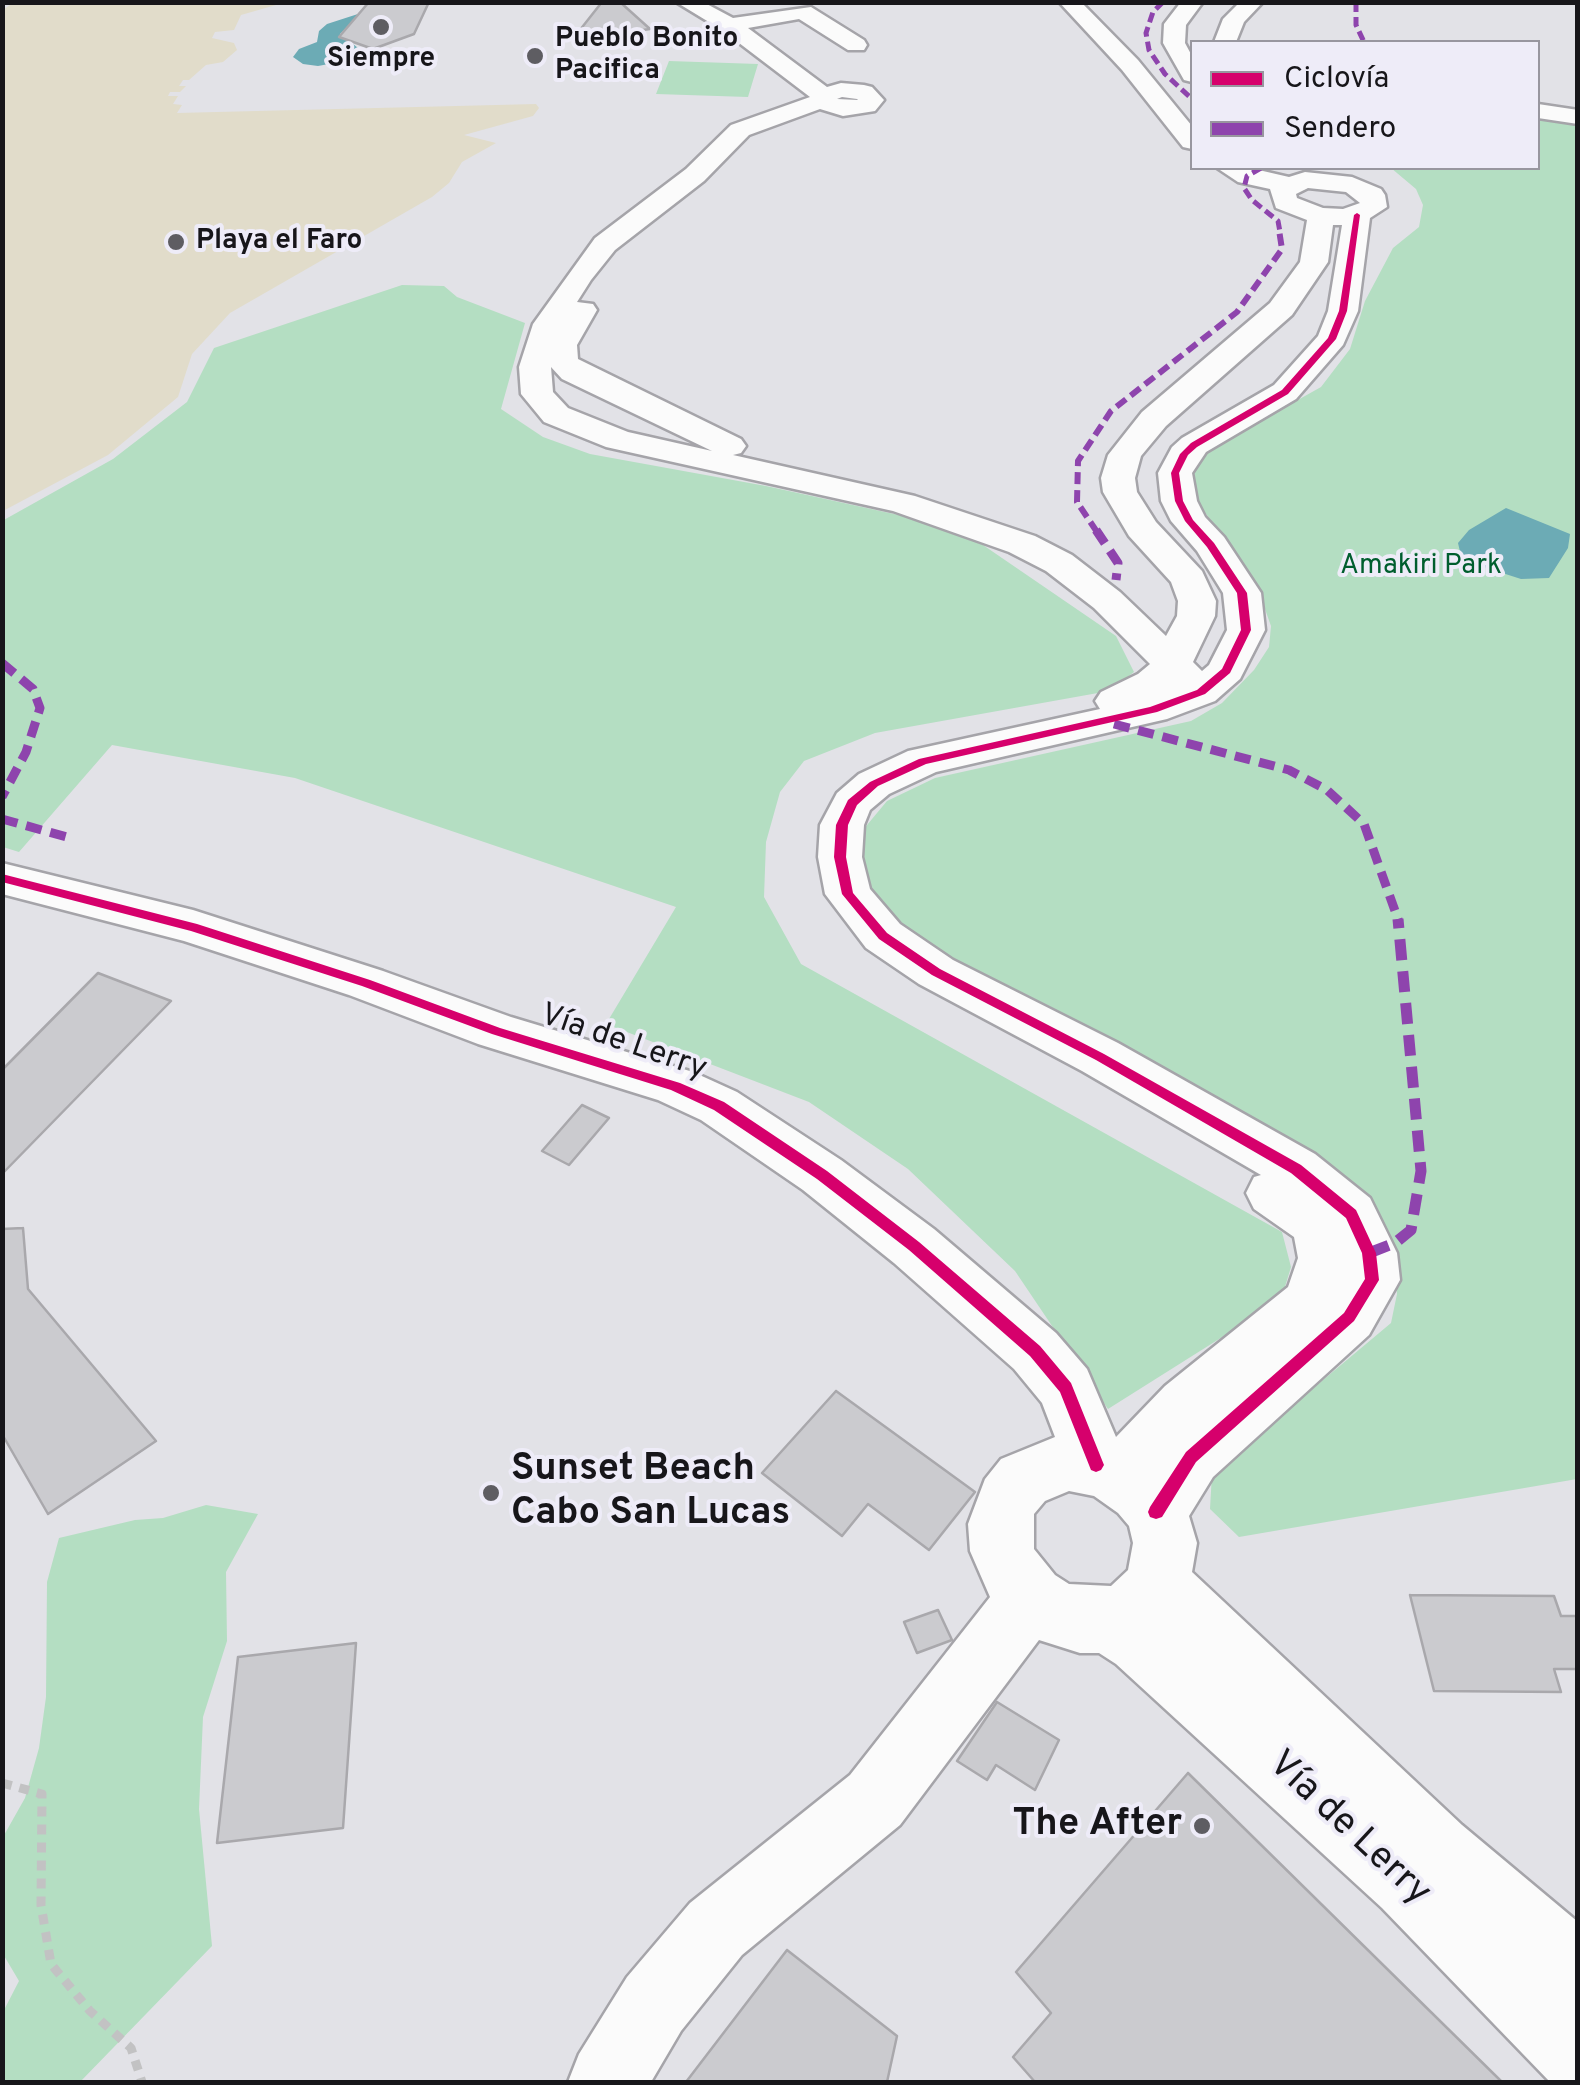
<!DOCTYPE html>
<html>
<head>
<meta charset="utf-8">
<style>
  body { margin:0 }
  #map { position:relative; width:1580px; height:2085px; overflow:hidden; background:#e2e2e7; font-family:Overpass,sans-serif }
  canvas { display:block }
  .frame { position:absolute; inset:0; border:5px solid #17161a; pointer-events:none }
  .legend { position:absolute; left:1190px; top:40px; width:350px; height:130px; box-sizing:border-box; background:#eeecf8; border:2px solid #98969f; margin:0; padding:12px 18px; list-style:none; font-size:30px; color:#17161a }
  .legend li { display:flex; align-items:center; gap:20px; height:50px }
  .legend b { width:50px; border:2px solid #98969f }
</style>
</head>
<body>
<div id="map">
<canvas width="1580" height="2085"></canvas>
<div class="frame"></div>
<ul class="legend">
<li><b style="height:12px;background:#d6006c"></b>Ciclovía</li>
<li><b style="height:12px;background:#8e44ad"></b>Sendero</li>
</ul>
</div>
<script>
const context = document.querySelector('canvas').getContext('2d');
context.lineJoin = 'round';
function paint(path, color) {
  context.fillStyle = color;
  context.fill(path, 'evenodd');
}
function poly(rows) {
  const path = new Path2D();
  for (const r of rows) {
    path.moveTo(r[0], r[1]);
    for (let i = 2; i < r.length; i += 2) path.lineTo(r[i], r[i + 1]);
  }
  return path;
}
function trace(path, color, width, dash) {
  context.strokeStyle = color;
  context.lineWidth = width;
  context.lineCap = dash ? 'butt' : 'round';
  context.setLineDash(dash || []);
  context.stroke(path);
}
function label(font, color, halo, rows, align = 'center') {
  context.font = font + ' Overpass,sans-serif';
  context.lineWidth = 8;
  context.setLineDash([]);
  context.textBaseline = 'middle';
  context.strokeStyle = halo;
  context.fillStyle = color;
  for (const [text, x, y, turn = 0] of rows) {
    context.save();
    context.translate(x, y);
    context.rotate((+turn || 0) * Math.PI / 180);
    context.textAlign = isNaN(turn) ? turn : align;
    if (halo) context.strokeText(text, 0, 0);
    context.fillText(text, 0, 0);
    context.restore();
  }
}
paint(poly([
  [669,61,758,64,748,97,656,94],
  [1538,117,1577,123,1577,1479,1239,1537,1210,1509,1212,1473,1391,1323,1397,1294,1394,1260,942,961,866,896,862,831,887,801,935,778,1191,721,1222,703,1254,670,1269,647,1271,626,1260,595,1240,561,1188,489,1190,467,1205,452,1321,387,1350,349,1365,301,1393,248,1419,227,1423,205,1416,189,1391,168,1538,168],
  [402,285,444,286,457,297,525,323,501,409,543,437,590,454,766,486,926,521,983,545,1116,636,1134,672,1109,691,875,733,804,761,780,792,766,842,764,897,801,964,1282,1232,1291,1267,1281,1300,1108,1409,1015,1271,908,1169,809,1102,606,1024,676,907,295,778,112,745,19,852,3,847,2,521,113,459,187,402,214,348],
  [206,1505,258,1514,226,1572,227,1641,203,1717,199,1809,212,1946,80,2082,3,2082,3,2012,19,1981,3,1954,3,1837,25,1798,39,1748,46,1697,47,1582,59,1538,135,1520,163,1518]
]), '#b4dec2');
paint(poly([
  [14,2,283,3,241,15,234,30,215,32,212,38,234,43,237,50,223,62,206,65,189,80,183,80,179,86,186,86,180,92,170,92,168,96,178,96,173,104,182,105,177,113,536,104,539,108,533,116,464,135,496,143,462,162,449,183,432,197,230,313,192,354,178,397,108,455,3,511,3,10]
]), '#e1dcca');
paint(poly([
  [361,13,340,34,362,51,356,59,318,66,303,64,293,57,299,49,317,42,319,31,327,24],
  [1506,508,1570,534,1568,548,1549,578,1521,579,1462,560,1458,543,1469,530]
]), '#6cabb5');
const building = poly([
  [369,2,429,2,414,34,373,49,339,37,369,2],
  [602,2,620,2,650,29,572,40,602,2],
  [98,973,171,1001,2,1174,2,1070,98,973],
  [582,1105,609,1118,569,1165,542,1151,582,1105],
  [23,1228,28,1289,156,1441,48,1514,2,1434,2,1229,23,1228],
  [836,1391,975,1492,929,1550,868,1504,842,1536,762,1473,836,1391],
  [1410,1595,1554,1596,1561,1616,1578,1616,1578,1669,1554,1669,1561,1692,1434,1691,1410,1595],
  [938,1610,952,1640,917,1653,904,1622,938,1610],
  [356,1643,343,1828,217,1843,238,1657,356,1643],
  [997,1702,1059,1740,1035,1790,996,1765,987,1780,957,1761,997,1702],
  [1188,1773,1502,2082,1035,2082,1013,2057,1051,2013,1016,1972,1188,1773],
  [787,1950,897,2036,887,2082,686,2082,787,1950]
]);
paint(building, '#cbcbcf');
trace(building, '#a9a8ac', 2.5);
const minor = poly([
  [676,2,703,2,733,18,811,7,864,40,867,45,864,50,848,50,799,19,748,28,827,87,841,83,864,85,872,87,884,100,875,111,843,116,820,109,749,135,704,181,615,250,591,280,577,302,593,304,597,310,577,345,578,359,741,439,746,446,741,453,733,455,915,496,1035,536,1072,555,1120,592,1166,636,1177,616,1178,601,1171,582,1129,536,1103,492,1101,478,1108,455,1142,412,1270,303,1300,262,1307,220,1276,208,1270,189,1238,182,1217,168,1250,168,1289,177,1305,172,1352,177,1381,189,1385,195,1387,207,1370,218,1358,311,1343,345,1296,399,1206,452,1192,473,1197,501,1205,517,1224,537,1261,593,1265,630,1240,679,1215,701,1167,719,936,772,889,794,870,810,864,825,862,857,870,889,900,924,953,960,1118,1043,1315,1154,1370,1198,1397,1253,1400,1280,1369,1335,1213,1477,1189,1516,1197,1543,1192,1572,1462,1825,1578,1922,1578,2082,1550,2082,1382,1908,1116,1664,1099,1653,1080,1653,1039,1640,900,1825,742,1955,681,2031,651,2082,568,2082,579,2054,627,1977,690,1903,850,1775,990,1597,970,1551,968,1524,985,1479,1001,1459,1055,1437,1042,1403,1014,1369,894,1263,803,1190,701,1120,658,1100,478,1044,349,995,184,941,2,894,2,863,193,910,383,971,511,1017,693,1072,737,1092,841,1160,934,1229,1056,1333,1087,1369,1116,1437,1165,1386,1288,1287,1298,1258,1294,1237,1254,1209,1246,1193,1254,1177,1261,1175,1082,1071,919,984,866,948,825,894,818,857,820,825,837,793,859,774,908,751,1100,709,1095,701,1101,692,1138,674,1150,664,1094,608,1046,571,1009,552,893,511,606,447,544,422,521,394,519,367,533,324,595,238,686,169,731,125,810,97,722,30,676,2],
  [842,97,857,99,858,100,837,99,842,97],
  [1308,188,1346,192,1360,203,1343,209,1323,208,1297,198,1296,194,1308,188],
  [1333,225,1342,225,1328,311,1318,336,1274,385,1182,438,1172,447,1158,473,1161,501,1171,521,1197,551,1223,593,1227,630,1209,665,1202,671,1193,662,1215,616,1216,601,1202,571,1156,522,1137,492,1135,478,1141,456,1166,426,1292,315,1328,262,1333,225],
  [551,367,562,379,712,451,628,432,568,408,553,392,551,367],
  [1069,1491,1094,1496,1118,1513,1129,1526,1133,1543,1128,1570,1111,1586,1069,1584,1055,1575,1034,1549,1034,1514,1045,1501,1069,1491],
  [1059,2,1081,2,1138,60,1192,126,1192,149,1183,147,1122,70,1059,2],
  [1181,2,1203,2,1186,25,1185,43,1192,56,1192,82,1184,80,1163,43,1164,24,1181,2],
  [1240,2,1263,2,1244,22,1236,42,1214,42,1223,19,1240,2],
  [1538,104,1578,110,1578,124,1538,118,1538,104]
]);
trace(minor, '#a5a4a9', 5);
trace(poly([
  [2,1783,42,1794,41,1905,51,1964,90,2011,131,2048,142,2082]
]), '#c2c2c3', 9, [10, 8]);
paint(minor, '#fbfbfb');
trace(poly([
  [1163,2,1153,12,1146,33,1149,50,1165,74,1192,99],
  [1356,2,1356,25,1364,42],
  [1261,168,1247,176,1244,188,1252,200,1278,221,1280,232]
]), '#8e44ad', 5, [10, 5]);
trace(poly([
  [1097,532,1077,502,1078,461,1111,411,1237,312,1282,249,1279,230]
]), '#8e44ad', 6, [12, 6]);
trace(poly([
  [1096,530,1118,563,1116,580],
  [2,663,33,689,40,708,26,752,2,797],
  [1114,724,1289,770,1327,790,1364,824,1399,922],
  [2,819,74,839]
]), '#8e44ad', 9, [16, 9]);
trace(poly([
  [1369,1253,1395,1243,1411,1230,1421,1171,1398,919]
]), '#8e44ad', 11, [21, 11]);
paint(poly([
  [1357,213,1360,215,1347,311,1336,339,1288,394,1197,447,1188,455,1179,473,1183,501,1193,520,1214,543,1247,593,1251,630,1230,673,1205,694,1157,712,926,764,878,786,857,805,848,825,846,857,853,893,887,933,940,969,1104,1054,1301,1165,1356,1210,1376,1253,1379,1280,1354,1321,1196,1462,1162,1517,1156,1519,1150,1517,1148,1512,1150,1507,1186,1452,1344,1313,1365,1279,1362,1253,1346,1218,1291,1173,1096,1060,932,975,879,939,842,894,834,857,836,825,848,800,870,782,919,759,1150,707,1197,690,1222,669,1241,630,1237,593,1207,547,1185,521,1175,501,1171,473,1180,454,1191,443,1282,390,1328,338,1339,311,1354,215,1357,213],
  [2,874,197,924,370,980,500,1028,680,1083,724,1102,827,1171,919,1242,1040,1346,1071,1383,1104,1465,1101,1470,1096,1472,1091,1470,1060,1392,1030,1356,909,1250,817,1179,714,1110,671,1090,492,1034,362,986,191,931,2,882,2,874]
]), '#d6006c');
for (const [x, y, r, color] of [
  [381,27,10,"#5e5d62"],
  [535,56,10,"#5e5d62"],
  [176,242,10,"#5e5d62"],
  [491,1493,10,"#5e5d62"],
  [1202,1826,10,"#5e5d62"]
]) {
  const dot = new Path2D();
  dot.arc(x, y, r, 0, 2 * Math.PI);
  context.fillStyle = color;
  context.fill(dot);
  trace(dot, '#eeecf8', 4);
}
label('bold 28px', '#17161a', '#eeecf8', [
  ["Pueblo Bonito",555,40],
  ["Pacifica",555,72],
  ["Siempre",381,60,"center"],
  ["Playa el Faro",196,242]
], 'left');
label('28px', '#005e2e', '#eeecf8', [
  ["Amakiri Park",1421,567]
]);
label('32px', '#17161a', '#eeecf8', [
  ["Vía de Lerry",623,1044,19]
]);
label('bold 38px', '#17161a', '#eeecf8', [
  ["Sunset Beach",511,1471],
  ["Cabo San Lucas",511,1515],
  ["The After",1182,1826,"right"]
], 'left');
label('38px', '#17161a', '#eeecf8', [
  ["Vía de Lerry",1348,1830,43]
]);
</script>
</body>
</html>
